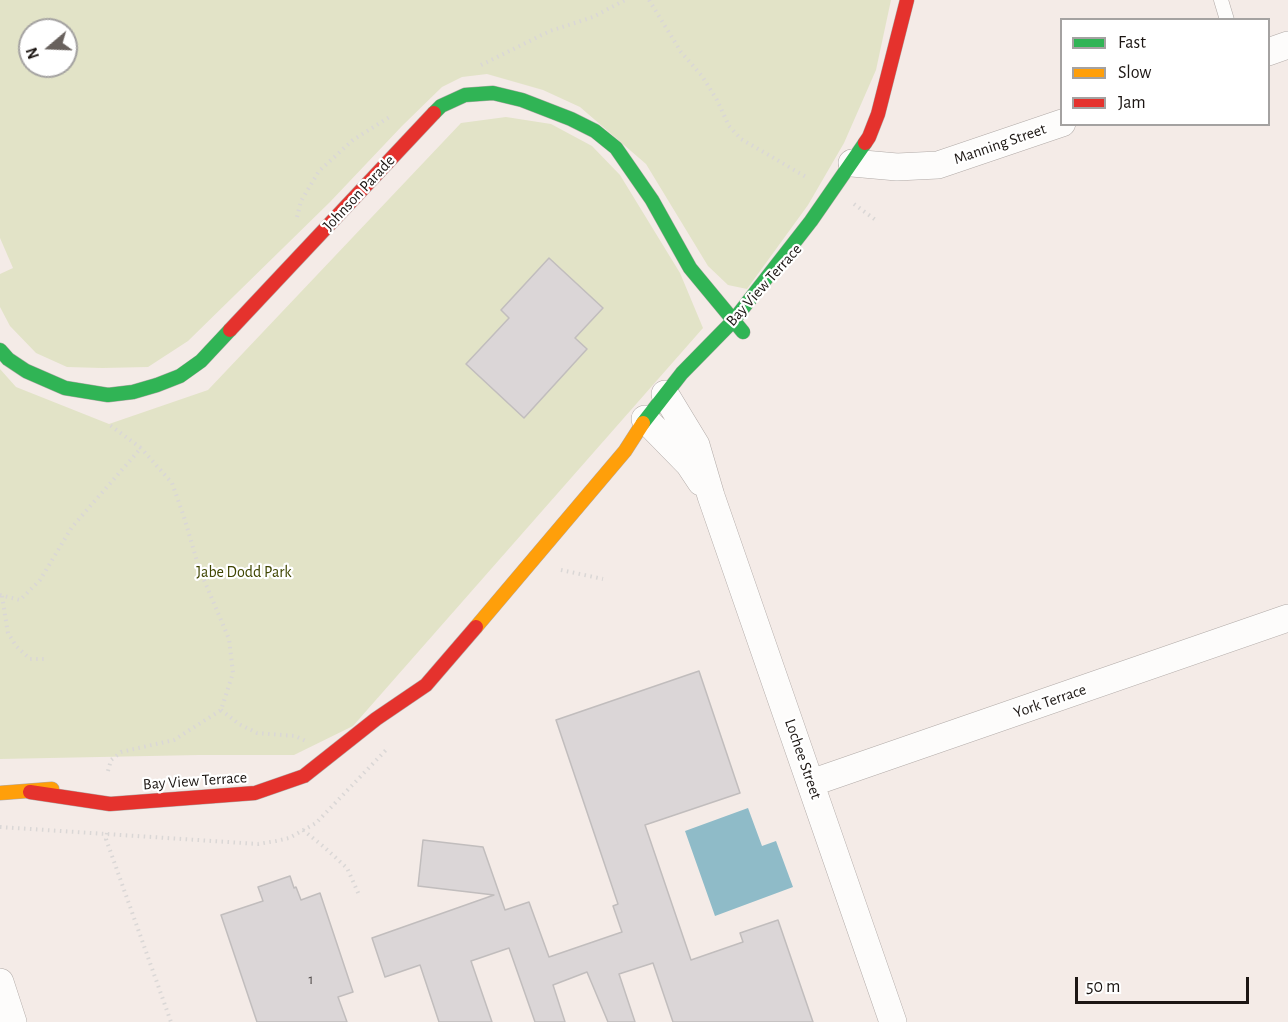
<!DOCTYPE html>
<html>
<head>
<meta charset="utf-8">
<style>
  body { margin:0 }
  #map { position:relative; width:1288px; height:1022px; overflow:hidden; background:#f4ebe7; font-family:"Alegreya Sans",sans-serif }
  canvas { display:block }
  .legend { position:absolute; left:1060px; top:18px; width:210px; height:108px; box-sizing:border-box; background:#fff; border:2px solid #a4a2a1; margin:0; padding:8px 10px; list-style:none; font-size:18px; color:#1c1613 }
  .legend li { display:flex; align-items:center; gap:12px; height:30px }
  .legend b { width:30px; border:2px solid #a4a2a1 }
  .north { position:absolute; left:18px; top:18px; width:60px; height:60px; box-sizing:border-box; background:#fff; border:2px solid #a4a2a1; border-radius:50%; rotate:251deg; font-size:16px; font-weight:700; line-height:24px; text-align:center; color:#1c1613 }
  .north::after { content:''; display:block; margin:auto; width:21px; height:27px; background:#68615d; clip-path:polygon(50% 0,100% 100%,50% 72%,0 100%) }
  .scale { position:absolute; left:1075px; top:977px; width:174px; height:27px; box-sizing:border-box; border:3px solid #1c1613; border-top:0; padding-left:8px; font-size:18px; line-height:21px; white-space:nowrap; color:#1c1613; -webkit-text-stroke:4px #fff; paint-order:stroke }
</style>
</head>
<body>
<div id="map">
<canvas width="1288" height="1022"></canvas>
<ul class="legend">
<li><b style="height:8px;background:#30b455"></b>Fast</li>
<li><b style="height:8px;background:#ff9f0a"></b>Slow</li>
<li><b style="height:8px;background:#e5322d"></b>Jam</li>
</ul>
<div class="north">N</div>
<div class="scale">50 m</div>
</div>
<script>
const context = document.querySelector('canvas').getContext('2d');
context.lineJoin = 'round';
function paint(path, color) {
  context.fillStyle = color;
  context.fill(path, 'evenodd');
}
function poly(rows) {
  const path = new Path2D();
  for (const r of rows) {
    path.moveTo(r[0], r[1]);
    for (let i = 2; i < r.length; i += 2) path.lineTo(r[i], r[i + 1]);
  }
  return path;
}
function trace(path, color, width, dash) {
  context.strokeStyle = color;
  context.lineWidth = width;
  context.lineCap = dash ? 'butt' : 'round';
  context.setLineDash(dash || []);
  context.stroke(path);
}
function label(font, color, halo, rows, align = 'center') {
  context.font = font + ' "Alegreya Sans",sans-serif';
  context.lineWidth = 4.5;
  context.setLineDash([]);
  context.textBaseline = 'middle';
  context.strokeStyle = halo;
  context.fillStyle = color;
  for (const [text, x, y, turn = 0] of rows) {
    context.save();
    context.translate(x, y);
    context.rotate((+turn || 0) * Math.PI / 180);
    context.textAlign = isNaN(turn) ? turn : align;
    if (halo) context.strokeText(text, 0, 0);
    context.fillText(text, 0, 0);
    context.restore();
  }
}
paint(poly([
  [0,0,891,0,876,70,844,143,808,205,747,289,728,285,708,266,646,164,580,107,543,90,487,74,462,77,442,87,402,126,330,202,188,341,148,367,102,368,67,367,36,353,10,326,0,307,0,274,13,268,0,238],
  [30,30,66,30,66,66,30,66],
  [506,117,551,124,592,146,620,175,680,273,703,328,353,726,294,755,199,755,0,759,0,369,16,387,109,424,208,390,461,123]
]), '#e2e3c7');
paint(poly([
  [748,808,762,846,776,841,793,887,715,916,685,831]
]), '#8fbbc8');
const building = poly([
  [549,258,603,308,575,338,587,349,524,418,466,364,509,318,501,310,549,258],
  [699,671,740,793,645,825,691,960,743,942,740,933,778,920,813,1022,673,1022,653,963,619,974,635,1022,608,1022,587,972,553,985,565,1022,535,1022,509,948,471,961,492,1022,439,1022,420,965,385,977,372,938,494,895,418,886,423,840,483,847,505,910,529,902,549,957,622,932,613,906,618,904,556,720,699,671],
  [290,876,294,888,296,887,301,900,320,893,353,992,338,997,347,1022,257,1022,221,915,263,901,258,887,290,876]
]);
paint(building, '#dbd6d7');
trace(building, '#c1bdbd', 1.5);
const lane = poly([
  [1221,0,1227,20]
]);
const street = poly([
  [1268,52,1288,45],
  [852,163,897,167,938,165,1062,123],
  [665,394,696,445,711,496,893,1022],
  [645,419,689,464,701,482],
  [811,783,1288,618],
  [0,982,13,1022]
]);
const fast = poly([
  [434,113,441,106,465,95,493,93,522,100,571,119,595,131,616,148,652,200,690,268,743,332],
  [0,350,8,359,26,371,65,388,108,395,133,392,157,385,180,376,201,361,230,330],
  [643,423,682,373,733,321,811,221,865,143]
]);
const slow = poly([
  [476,627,625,451,643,423],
  [0,793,52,789]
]);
const jam = poly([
  [865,143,869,137,878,114,907,0],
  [230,330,434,113],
  [30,792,110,804,255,793,304,776,376,719,426,685,476,627]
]);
trace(lane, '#b1aaa7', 15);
trace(street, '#b1aaa7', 28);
trace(fast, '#b1aaa7', 15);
trace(slow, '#b1aaa7', 15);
trace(jam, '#b1aaa7', 15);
trace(poly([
  [649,0,681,52,702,76,717,100,729,126,741,139,808,178],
  [481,65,550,31,593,17,625,0],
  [854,204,877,221],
  [297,217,301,201,319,171,353,140,391,116],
  [561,570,603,579],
  [0,595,20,600,40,580,72,527,141,448,107,423],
  [2,596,8,633,16,646,30,659,47,659],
  [221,710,239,724,257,733,295,736,306,741],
  [108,771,111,760,121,752,174,740,221,710,233,673,229,639,199,568,184,517,172,483,141,448],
  [0,827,258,844,276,841,289,838,316,823,386,750],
  [303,830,324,847,347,868,360,897],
  [107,833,106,839,171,1022]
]), '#dad7d6', 4, [1.5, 4.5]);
trace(lane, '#fdfcfb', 14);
trace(street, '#fdfcfb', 27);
trace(fast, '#30b455', 14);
trace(slow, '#ff9f0a', 14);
trace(jam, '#e5322d', 14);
label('14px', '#4d4745', null, [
  ["1",311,980]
]);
label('16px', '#1c1613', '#fff', [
  ["Manning Street",1000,144,-19],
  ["Johnson Parade",359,193,-47],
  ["Bay View Terrace",764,285,-48],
  ["York Terrace",1050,701,-19],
  ["Lochee Street",803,759,71],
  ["Bay View Terrace",195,781,-4]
]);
label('16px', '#3f4501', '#fff', [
  ["Jabe Dodd Park",244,572]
]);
</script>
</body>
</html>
